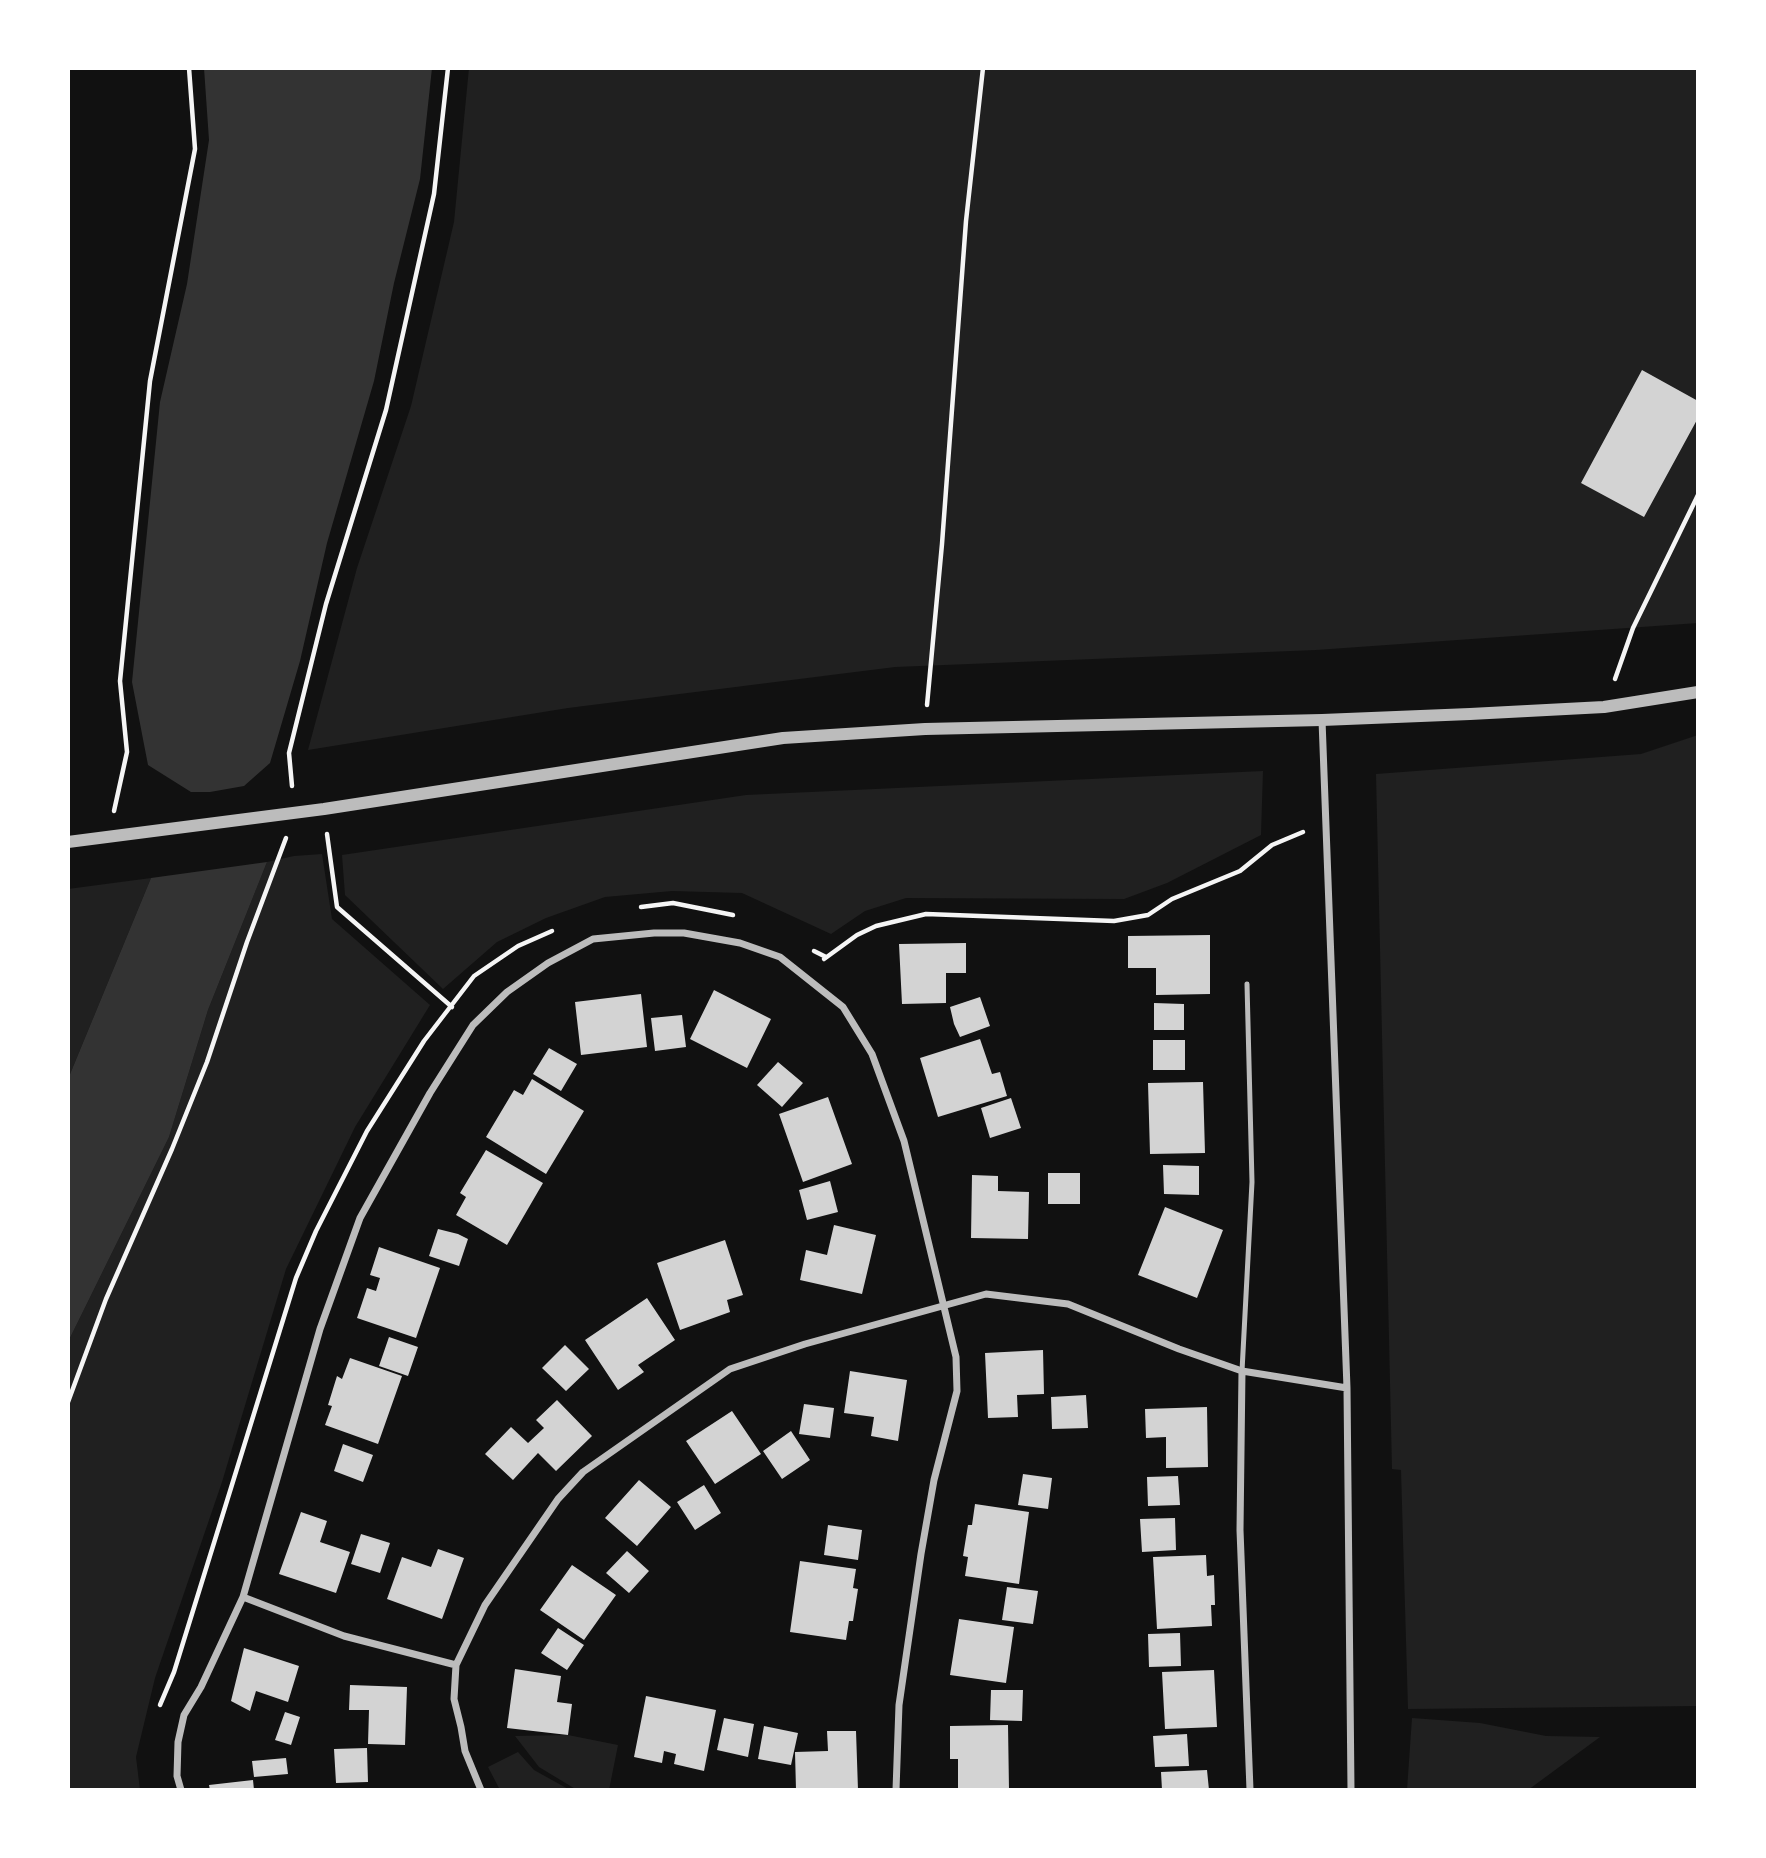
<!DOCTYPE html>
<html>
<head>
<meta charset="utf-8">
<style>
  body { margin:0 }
  #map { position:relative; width:1766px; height:1858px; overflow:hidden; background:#111; font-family:Overpass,sans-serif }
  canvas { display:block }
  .frame { position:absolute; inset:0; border:70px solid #fff; pointer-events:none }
</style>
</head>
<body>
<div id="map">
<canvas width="1766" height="1858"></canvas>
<div class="frame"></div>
</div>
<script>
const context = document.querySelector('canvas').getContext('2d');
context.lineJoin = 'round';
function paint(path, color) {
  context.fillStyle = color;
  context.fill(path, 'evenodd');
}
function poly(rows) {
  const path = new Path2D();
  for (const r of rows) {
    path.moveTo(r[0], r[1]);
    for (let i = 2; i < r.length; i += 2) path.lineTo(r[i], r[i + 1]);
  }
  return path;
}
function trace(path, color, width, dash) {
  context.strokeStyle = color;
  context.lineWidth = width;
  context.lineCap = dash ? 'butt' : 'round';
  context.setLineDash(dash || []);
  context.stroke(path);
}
paint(poly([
  [469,68,1698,68,1698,623,1316,650,895,667,568,708,308,750,357,568,411,406,454,222],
  [1698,735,1698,1706,1408,1709,1401,1470,1392,1469,1376,774,1641,754],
  [1263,771,1261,835,1167,883,1124,899,906,898,865,911,831,934,742,893,672,891,605,897,546,918,497,942,443,989,345,895,342,855,746,795],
  [322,854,332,919,430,1005,355,1127,286,1269,222,1482,155,1678,136,1757,140,1790,68,1790,68,1342,169,1137,208,1010,267,862,294,856],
  [151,878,68,1079,68,889],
  [1412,1718,1480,1723,1546,1736,1600,1737,1528,1790,1407,1790],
  [568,1735,618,1745,609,1790,577,1790,539,1767,515,1736],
  [518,1752,534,1770,570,1790,500,1790,488,1767]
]), '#202020');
paint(poly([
  [204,68,432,68,420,179,394,283,374,381,327,543,300,661,270,763,244,786,210,792,191,792,148,765,132,682,160,402,187,284,209,140],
  [267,862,208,1010,169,1137,68,1342,68,1079,151,878]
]), '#333');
paint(poly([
  [1642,370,1698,401,1698,418,1644,517,1581,483],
  [1210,935,1210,994,1156,995,1156,968,1128,968,1128,936],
  [966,943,966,973,946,973,946,1003,902,1004,899,944],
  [714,990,771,1019,747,1068,690,1039],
  [641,994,647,1047,581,1055,575,1002],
  [980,997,990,1026,960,1037,954,1024,950,1007],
  [1154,1003,1184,1004,1184,1030,1154,1030],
  [682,1015,686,1047,655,1051,651,1018],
  [980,1039,992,1074,1000,1072,1007,1096,938,1117,920,1058],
  [1153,1040,1185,1040,1185,1070,1153,1070],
  [549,1048,577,1064,561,1091,533,1074],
  [778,1062,803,1083,782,1107,757,1085],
  [532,1079,584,1111,546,1174,486,1137,514,1090,523,1095],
  [1203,1082,1205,1153,1150,1154,1148,1083],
  [828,1097,852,1164,803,1182,779,1114],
  [1011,1098,1021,1128,990,1138,981,1108],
  [486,1150,543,1183,507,1245,456,1215,466,1197,460,1193],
  [1163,1165,1199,1166,1199,1195,1164,1194],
  [1048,1173,1080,1173,1080,1204,1048,1204],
  [972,1175,998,1176,998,1191,1029,1192,1028,1239,971,1238],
  [830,1181,838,1212,807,1220,799,1190],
  [1165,1207,1223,1230,1197,1298,1138,1275],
  [834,1225,876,1235,862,1294,800,1280,806,1250,827,1255],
  [438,1229,458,1234,468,1239,459,1266,429,1256],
  [725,1240,743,1295,727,1300,730,1312,680,1330,657,1263],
  [379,1247,440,1268,416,1338,357,1318,367,1288,376,1291,380,1278,370,1275],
  [647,1298,675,1340,638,1365,644,1372,618,1390,585,1340],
  [389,1337,418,1347,408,1376,379,1366],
  [565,1345,589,1369,566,1391,542,1368],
  [1043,1350,1044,1394,1017,1395,1018,1417,988,1418,985,1353],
  [350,1358,402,1376,378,1444,325,1425,332,1406,328,1405,337,1376,342,1379],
  [850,1371,907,1380,898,1441,871,1436,874,1417,844,1413],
  [1086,1395,1088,1428,1052,1429,1051,1397],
  [557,1400,592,1436,556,1471,538,1453,513,1480,485,1454,511,1427,528,1443,544,1428,536,1420],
  [804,1404,834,1408,830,1438,799,1434],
  [1207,1407,1208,1467,1166,1468,1166,1437,1146,1438,1145,1409],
  [732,1411,761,1454,715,1484,686,1441],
  [791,1431,810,1460,782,1479,763,1451],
  [343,1444,373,1455,363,1482,334,1471],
  [1023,1474,1052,1478,1048,1509,1018,1505],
  [1178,1476,1180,1505,1148,1506,1147,1477],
  [639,1480,671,1507,637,1546,605,1518],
  [704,1485,721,1513,695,1530,677,1502],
  [975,1504,1029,1512,1019,1584,965,1576,968,1557,963,1556,968,1525,972,1525],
  [301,1512,327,1521,320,1542,350,1552,336,1593,279,1574],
  [1175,1518,1176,1550,1142,1552,1140,1519],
  [828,1525,862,1530,858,1560,824,1555],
  [361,1534,390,1543,380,1573,351,1564],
  [438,1549,464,1558,442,1619,387,1599,402,1557,431,1567],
  [627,1551,649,1571,629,1593,606,1573],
  [1206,1555,1207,1576,1214,1575,1215,1605,1211,1605,1212,1626,1157,1629,1153,1557],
  [800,1561,856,1569,853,1588,858,1589,853,1621,849,1621,846,1640,790,1632],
  [572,1565,616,1595,584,1640,540,1610],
  [1007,1587,1038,1591,1033,1624,1002,1620],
  [959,1619,1014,1627,1006,1683,950,1675],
  [558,1628,584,1645,567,1670,541,1653],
  [1180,1633,1181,1666,1149,1667,1148,1634],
  [244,1648,299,1666,288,1702,256,1691,250,1711,231,1701],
  [515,1669,561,1676,557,1702,572,1704,568,1735,507,1728],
  [1214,1670,1217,1727,1165,1729,1162,1672],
  [350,1685,407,1687,405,1745,368,1744,369,1710,349,1710],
  [991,1690,1023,1690,1022,1721,990,1720],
  [646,1696,716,1710,704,1771,674,1764,676,1754,664,1751,662,1763,634,1757],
  [285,1712,300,1717,291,1745,275,1740],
  [724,1718,754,1724,748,1757,717,1750],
  [1008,1725,1009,1790,958,1790,958,1759,950,1759,950,1726],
  [764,1726,798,1733,791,1765,758,1759],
  [827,1731,856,1731,858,1790,796,1790,795,1752,828,1751],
  [1187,1734,1189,1766,1155,1767,1153,1736],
  [367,1748,368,1782,336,1783,334,1749],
  [286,1758,288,1774,254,1777,252,1761],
  [1207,1770,1209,1790,1162,1790,1161,1772],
  [253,1780,254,1790,210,1790,209,1785]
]), '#d3d3d3');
trace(poly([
  [1615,679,1633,628,1698,495],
  [927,705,942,544,966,221,983,68],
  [292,786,289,753,326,604,386,410,434,194,448,68],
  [114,811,127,752,120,681,150,381,195,149,189,68],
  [327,834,337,907,452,1007],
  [641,907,673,903,733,915],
  [814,951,826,957],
  [824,959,857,935,876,926,926,914,1114,921,1148,915,1172,899,1240,871,1272,845,1303,832],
  [68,1402,106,1299,172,1149,207,1062,247,942,286,838],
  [160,1705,174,1672,296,1278,316,1231,367,1131,424,1041,474,976,518,946,552,931]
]), '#f5f5f5', 4.5);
trace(poly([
  [1242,1371,1252,1182,1247,984]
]), '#bcbcbc', 5);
trace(poly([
  [1322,720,1347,1388,1351,1790],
  [1242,1371,1240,1530,1250,1790],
  [243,1597,344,1636,456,1665],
  [181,1790,177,1776,178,1742,184,1715,201,1687,243,1597,320,1329,360,1218,430,1093,473,1025,507,992,548,963,593,939,654,933,684,933,740,943,780,957,843,1007,872,1054,904,1141,956,1357,957,1391,934,1480,921,1554,899,1705,896,1790],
  [481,1790,465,1751,461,1727,454,1699,456,1665,485,1605,558,1499,583,1472,730,1369,805,1344,986,1294,1068,1304,1179,1349,1242,1371,1347,1388]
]), '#bcbcbc', 7);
trace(poly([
  [68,842,324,809,783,738,925,729,1322,720,1470,714,1604,707,1698,692]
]), '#bcbcbc', 12);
</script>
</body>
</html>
